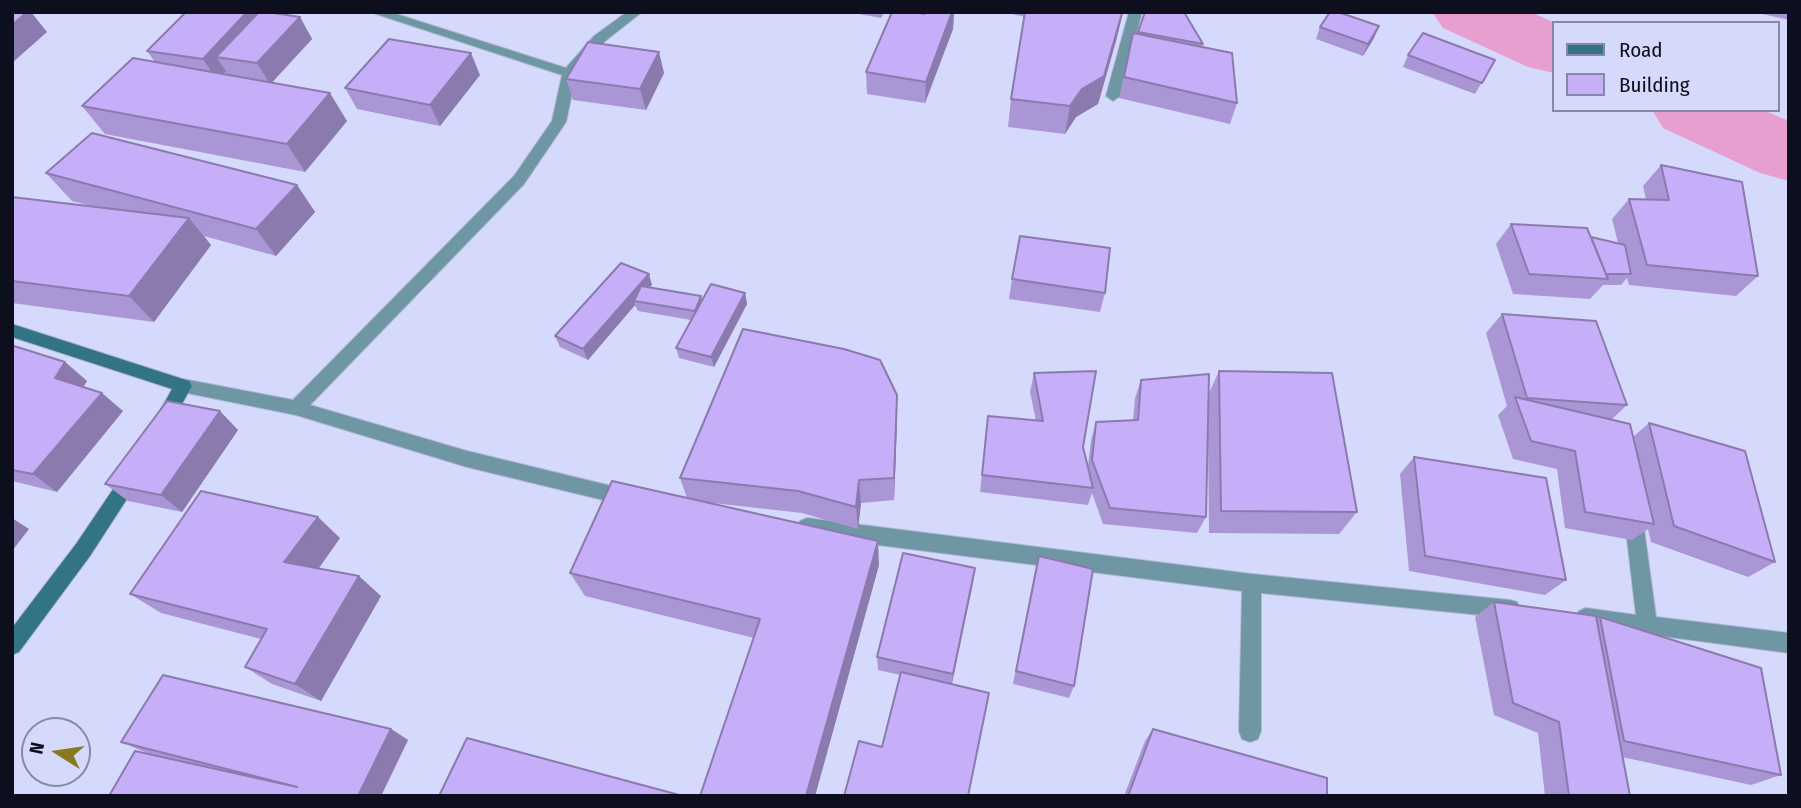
<!DOCTYPE html>
<html>
<head>
<meta charset="utf-8">
<style>
  body { margin:0 }
  #map { position:relative; width:1801px; height:808px; overflow:hidden; background:#d5dafc; font-family:"Fira Sans Condensed",sans-serif }
  canvas { display:block }
  .frame { position:absolute; inset:0; border:14px solid #0e0f1e; pointer-events:none }
  .legend { position:absolute; left:1552px; top:21px; width:228px; height:91px; box-sizing:border-box; background:#d5dafc; border:2px solid #8589a3; margin:0; padding:9px 12px; list-style:none; font-size:21px; color:#0e0f1e }
  .legend li { display:flex; align-items:center; gap:14px; height:35px }
  .legend b { width:35px; border:2px solid #8589a3 }
  .north { position:absolute; left:21px; top:717px; width:70px; height:70px; box-sizing:border-box; background:#d5dafc; border:2px solid #8589a3; border-radius:50%; rotate:282deg; font-size:19px; font-weight:700; line-height:28px; text-align:center; color:#0e0f1e }
  .north::after { content:''; display:block; margin:auto; width:24px; height:32px; background:#89791e; clip-path:polygon(50% 0,100% 100%,50% 72%,0 100%) }
</style>
</head>
<body>
<div id="map">
<canvas width="1801" height="808"></canvas>
<div class="frame"></div>
<ul class="legend">
<li><b style="height:9px;background:#327486"></b>Road</li>
<li><b style="height:19px;background:#c7aef8"></b>Building</li>
</ul>
<div class="north">N</div>
</div>
<script>
const context = document.querySelector('canvas').getContext('2d');
context.lineJoin = 'round';
function poly(rows) {
  const path = new Path2D();
  for (const r of rows) {
    path.moveTo(r[0], r[1]);
    for (let i = 2; i < r.length; i += 2) path.lineTo(r[i], r[i + 1]);
  }
  return path;
}
function paint(path, color) {
  context.fillStyle = color;
  context.fill(path, 'evenodd');
}
function trace(path, color, width, dash) {
  context.strokeStyle = color;
  context.lineWidth = width;
  context.lineCap = dash ? 'butt' : 'round';
  context.setLineDash(dash || []);
  context.stroke(path);
}
paint(poly([
  [1432,12,1531,12,1555,23,1554,73,1528,67,1443,28,1432,12],
  [1652,110,1763,110,1789,121,1789,181,1760,173,1663,128,1652,110]
]), '#e79fd0');
const street = poly([
  [370,12,390,12,566,68,594,36,627,12,642,12,604,42,576,74,566,122,524,184,310,405,467,451,628,490,635,492,637,498,635,504,628,506,467,467,296,415,177,391,174,386,177,381,183,379,293,400,514,176,552,121,562,75,370,12],
  [1129,12,1142,12,1120,96,1113,101,1106,96,1129,12],
  [1633,506,1640,508,1642,514,1656,617,1789,633,1789,653,1579,625,1576,618,1579,611,1586,608,1636,615,1624,514,1626,508,1633,506],
  [807,518,1252,574,1510,600,1517,602,1520,609,1517,616,1510,618,1261,593,1261,731,1258,739,1250,742,1242,739,1239,731,1242,591,807,536,800,533,798,527,800,521,807,518]
]);
const secondary = poly([
  [12,324,189,381,192,386,169,427,163,429,157,427,154,422,172,389,12,337,12,324],
  [132,468,138,470,141,476,138,482,90,556,19,652,12,655,12,628,76,544,126,470,132,468]
]);
trace(street, '#b1b5d4', 2);
trace(secondary, '#b1b5d4', 2);
paint(street, '#6e96a3');
paint(secondary, '#327486');
paint(poly([
  [186,12,256,12,257,14,300,17,312,39,272,83,347,121,305,172,105,134,82,106,155,62,147,51],
  [859,12,885,12,881,18,859,14],
  [924,12,961,12,960,14,954,13,953,29,925,103,867,94,866,72],
  [1013,12,1123,12,1116,41,1098,104,1076,117,1065,134,1008,127,1011,99,1025,17,1012,14],
  [1145,12,1184,14,1203,44,1202,47,1237,103,1230,124,1119,98,1133,33,1137,34],
  [1753,12,1789,12,1789,20],
  [1379,26,1374,38,1363,56,1316,39,1320,27],
  [1408,55,1495,60,1475,94,1403,67],
  [664,73,646,110,573,100,566,79],
  [480,75,440,126,357,109,345,88],
  [1661,165,1758,276,1736,296,1629,285,1627,278,1621,285,1603,285,1590,299,1513,294,1496,244,1511,224,1618,243,1612,219,1629,199,1646,199,1643,186],
  [46,173,297,185,315,212,276,256,204,236,211,245,154,322,12,303,12,197,95,207,72,201],
  [1012,279,1105,293,1100,312,1009,299],
  [652,285,650,287,702,300,745,293,747,304,714,367,679,358,676,348,691,320,638,311,635,305,588,360,560,347,555,336],
  [1502,314,1627,405,1611,420,1633,437,1649,423,1775,562,1748,577,1651,542,1648,529,1632,540,1565,528,1557,469,1513,459,1498,415,1507,406,1486,333],
  [12,348,65,362,87,381,83,387,123,411,57,492,12,481],
  [1219,371,1357,512,1339,534,1209,533,1208,432,1206,517,1197,533,1103,524,1092,493,1088,505,980,492,988,416,1036,421,1030,392,1034,373,1083,447,1088,466,1091,440,1096,422,1133,420,1135,398,1141,380,1209,393],
  [897,419,894,500,861,503,858,529,802,513,713,503,879,565,815,796,700,796,754,638,585,596,570,573,687,498,680,478],
  [238,430,182,512,128,501,105,484],
  [1414,457,1566,580,1545,595,1409,571,1400,474],
  [340,538,319,568,381,596,321,701,272,684,245,667,261,639,161,613,130,594],
  [1039,556,1074,686,1069,698,1013,684,1035,571],
  [975,568,952,684,882,747,900,675,878,670,877,657],
  [1494,602,1597,619,1600,617,1781,775,1751,785,1622,757,1630,796,1545,796,1538,733,1494,715,1475,617],
  [391,729,408,740,381,796,109,796,147,753,121,742],
  [1153,729,1327,796,1124,796,1145,741]
]), '#ab96d5');
paint(poly([
  [27,12,31,12,47,32,12,63,12,25],
  [247,12,256,12,265,28,216,57,226,71,217,80,203,59],
  [952,12,954,12,953,29,925,103,926,82],
  [1122,12,1123,12,1116,41,1098,104,1076,117,1065,134,1070,106,1120,19],
  [300,17,312,39,270,84,257,63],
  [1379,26,1374,38,1363,56,1368,44],
  [659,52,664,73,646,110,640,89],
  [471,53,480,75,440,126,430,105],
  [330,93,347,121,305,172,287,144],
  [297,185,315,212,276,256,256,229],
  [189,218,211,245,154,322,129,296],
  [649,274,652,285,638,301,634,301,635,305,588,360,583,349],
  [745,293,747,304,714,367,711,357],
  [701,296,704,307,698,322,695,311],
  [65,362,87,381,77,397,55,378],
  [102,393,123,411,57,492,33,474],
  [897,395,897,419,894,500,894,478],
  [220,411,238,430,182,512,161,495],
  [859,480,861,503,858,529,856,507],
  [318,517,340,538,309,582,284,562],
  [12,518,29,529,12,551],
  [878,541,879,565,815,796,806,796],
  [975,568,973,583,951,687,953,674],
  [359,576,381,596,321,701,295,684],
  [391,729,408,740,381,796,358,796]
]), '#8b7aae');
const building = poly([
  [12,12,27,12,12,25,12,12],
  [186,12,247,12,203,59,147,51,186,12],
  [259,12,267,12,300,17,257,63,216,57,259,12],
  [892,12,918,12,924,14,924,12,952,12,926,82,866,72,892,12],
  [1025,12,1122,13,1104,76,1082,89,1070,106,1011,99,1025,12],
  [1145,12,1184,12,1203,44,1138,32,1145,12],
  [1330,12,1338,12,1379,26,1368,44,1320,27,1330,12],
  [1133,33,1232,53,1237,103,1124,77,1133,33],
  [1423,33,1495,60,1482,83,1408,55,1423,33],
  [389,39,471,53,430,105,345,88,389,39],
  [588,42,659,52,640,89,566,79,588,42],
  [133,58,330,93,287,144,82,106,133,58],
  [92,133,297,185,256,229,46,173,92,133],
  [1661,165,1742,182,1758,276,1647,265,1629,199,1669,200,1661,165],
  [12,197,189,218,129,296,12,281,12,197],
  [1511,224,1587,228,1608,279,1529,274,1511,224],
  [1020,236,1110,248,1105,293,1012,279,1020,236],
  [1591,237,1625,245,1631,274,1606,274,1591,237],
  [621,263,649,274,583,349,555,336,621,263],
  [711,284,745,293,711,357,676,348,711,284],
  [641,286,701,296,695,311,634,301,641,286],
  [1502,314,1596,321,1627,405,1527,398,1502,314],
  [743,329,844,349,880,360,897,395,894,478,859,480,856,507,798,491,680,478,743,329],
  [14,346,65,362,55,378,102,393,33,474,12,470,12,348,14,346],
  [1096,371,1083,447,1093,488,982,475,988,416,1043,421,1034,373,1096,371],
  [1219,371,1332,373,1357,512,1221,511,1219,371],
  [1209,374,1206,517,1110,508,1092,460,1096,422,1138,420,1141,380,1209,374],
  [1515,397,1630,424,1654,524,1585,512,1575,451,1531,441,1515,397],
  [167,401,220,411,161,495,105,484,167,401],
  [1649,423,1745,451,1775,562,1674,526,1649,423],
  [1414,457,1546,478,1566,580,1425,556,1414,457],
  [612,481,878,541,806,796,700,796,760,619,570,573,612,481],
  [201,491,318,517,284,562,359,576,295,684,245,667,267,629,130,594,201,491],
  [903,553,975,568,953,674,877,657,903,553],
  [1039,556,1093,569,1074,686,1016,671,1039,556],
  [1494,602,1596,616,1630,796,1569,796,1559,722,1513,703,1494,602],
  [1600,617,1761,668,1781,775,1624,741,1600,617],
  [901,672,989,693,968,796,844,796,859,741,882,747,901,672],
  [163,675,391,729,358,796,109,796,135,751,297,787,121,742,163,675],
  [1153,729,1327,778,1327,796,1128,796,1153,729],
  [467,738,683,796,439,796,467,738]
]);
paint(building, '#c7aef8');
trace(building, '#8b7aae', 2);
</script>
</body>
</html>
